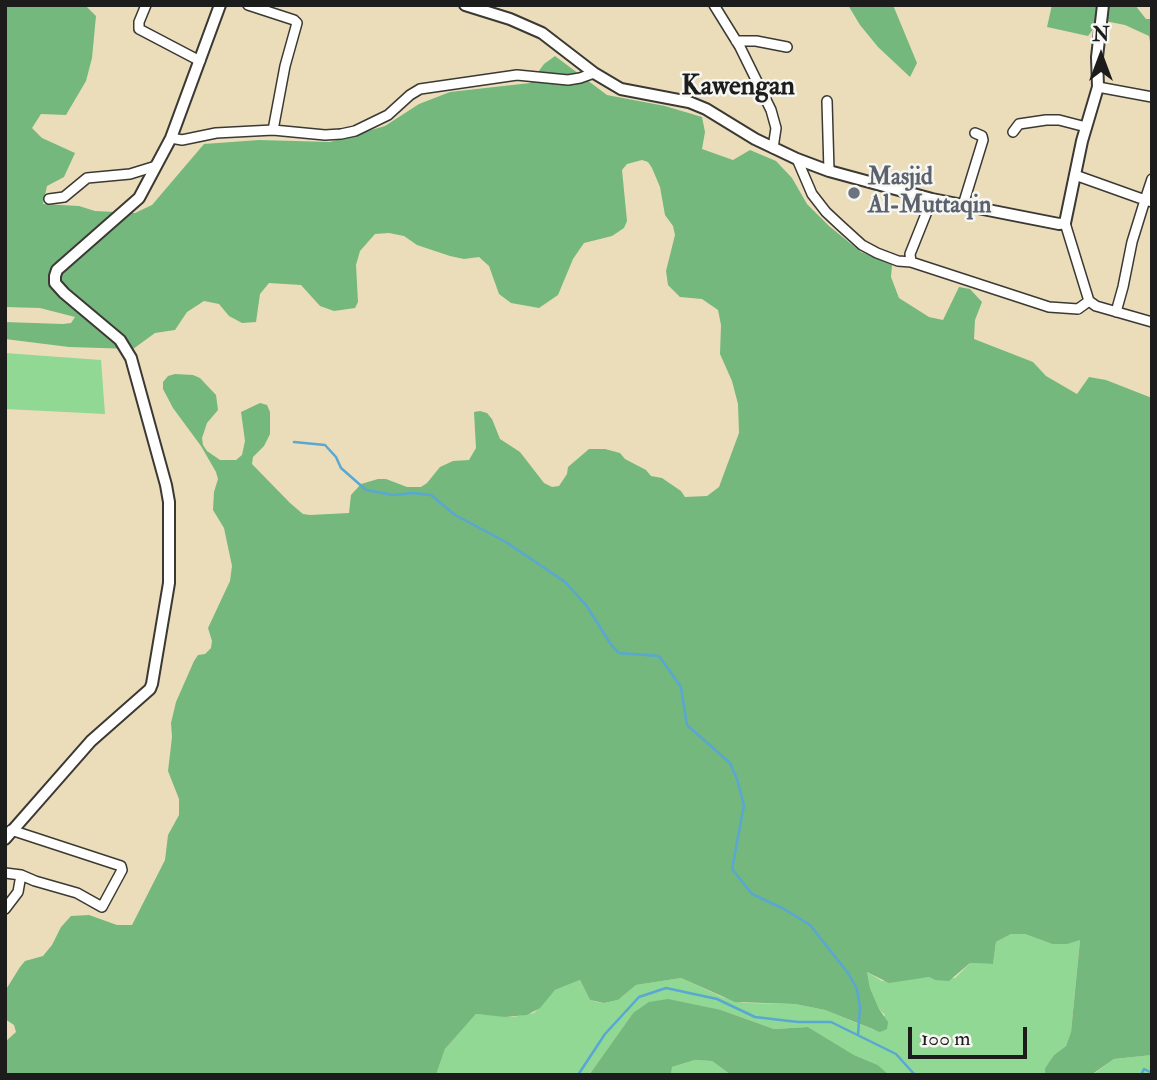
<!DOCTYPE html>
<html>
<head>
<meta charset="utf-8">
<style>
  body { margin:0 }
  #map { position:relative; width:1157px; height:1080px; overflow:hidden; background:#ebddba; font-family:"IM FELL Double Pica",serif }
  canvas { display:block }
  .frame { position:absolute; inset:0; border:7px solid #1c1c1c; pointer-events:none }
  .north { position:absolute; left:1066px; top:21px; width:70px; height:70px; -webkit-text-stroke:5px #f6f6f2; paint-order:stroke; rotate:0deg; font-size:19px; font-weight:700; line-height:28px; text-align:center; color:#1c1c1c }
  .north::after { content:''; display:block; margin:auto; width:24px; height:32px; background:#1c1c1c; clip-path:polygon(50% 0,100% 100%,50% 72%,0 100%) }
  .scale { position:absolute; left:908px; top:1027px; width:119px; height:32px; box-sizing:border-box; border:4px solid #1c1c1c; border-top:0; padding-left:9px; font-size:21px; line-height:24px; white-space:nowrap; color:#1c1c1c; -webkit-text-stroke:5px #f6f6f2; paint-order:stroke }
</style>
</head>
<body>
<div id="map">
<canvas width="1157" height="1080"></canvas>
<div class="frame"></div>
<div class="north">N</div>
<div class="scale">100 m</div>
</div>
<script>
const context = document.querySelector('canvas').getContext('2d');
context.lineJoin = 'round';
function paint(path, color) {
  context.fillStyle = color;
  context.fill(path, 'evenodd');
}
function poly(rows) {
  const path = new Path2D();
  for (const r of rows) {
    path.moveTo(r[0], r[1]);
    for (let i = 2; i < r.length; i += 2) path.lineTo(r[i], r[i + 1]);
  }
  return path;
}
function trace(path, color, width, dash) {
  context.strokeStyle = color;
  context.lineWidth = width;
  context.lineCap = dash ? 'butt' : 'round';
  context.setLineDash(dash || []);
  context.stroke(path);
}
function label(font, color, halo, rows, align = 'center') {
  context.font = font + ' "IM FELL Double Pica",serif';
  context.lineWidth = 5;
  context.setLineDash([]);
  context.textBaseline = 'middle';
  context.strokeStyle = halo;
  context.fillStyle = color;
  for (const [text, x, y, turn = 0] of rows) {
    context.save();
    context.translate(x, y);
    context.rotate((+turn || 0) * Math.PI / 180);
    context.textAlign = isNaN(turn) ? turn : align;
    if (halo) context.strokeText(text, 0, 0);
    context.fillText(text, 0, 0);
    context.restore();
  }
}
paint(poly([
  [5,353,101,360,105,414,5,409],
  [1011,934,1025,934,1052,944,1080,939,1071,1032,1066,1046,1054,1055,1045,1068,1045,1075,889,1075,878,1065,854,1055,808,1027,774,1029,721,1010,633,1013,589,1075,436,1075,445,1049,476,1014,513,1017,534,1013,555,990,580,980,590,1000,597,1002,604,1003,618,1000,636,985,681,978,722,997,743,1003,795,1004,825,1010,874,1030,885,1015,879,1009,870,988,867,972,882,981,929,977,935,980,955,978,970,963,993,964,996,942],
  [1152,1055,1152,1075,1092,1075,1114,1059],
  [695,1060,712,1061,731,1075,671,1075,672,1067]
]), '#90d893');
paint(poly([
  [5,5,85,5,96,16,92,58,86,81,66,115,41,114,32,128,42,138,75,153,64,177,47,186,43,204,79,206,95,211,135,213,152,205,204,144,259,140,330,142,385,126,419,104,450,92,530,83,544,64,555,56,607,95,665,106,702,117,705,132,702,149,733,160,750,150,776,161,792,178,807,204,829,226,861,252,892,265,891,277,899,298,929,317,943,320,959,287,970,289,982,302,975,320,974,339,1033,362,1046,376,1077,394,1089,377,1106,380,1152,398,1152,1055,1114,1059,1091,1075,1045,1075,1045,1068,1054,1055,1066,1046,1071,1032,1080,940,1067,944,1052,944,1025,934,1011,934,996,942,993,964,970,963,949,981,935,980,929,977,889,983,867,972,870,988,879,1009,888,1022,887,1029,880,1032,825,1010,795,1004,735,1002,681,978,636,985,618,1000,604,1003,590,1000,580,980,555,990,540,1008,527,1015,505,1017,476,1014,445,1049,436,1075,5,1075,5,1042,16,1032,14,1025,5,1019,5,991,20,967,25,961,43,956,52,945,61,927,71,916,89,915,117,925,132,925,165,860,168,835,179,815,179,799,168,771,172,737,171,723,176,702,194,661,198,655,205,654,211,648,212,641,208,628,230,581,232,566,224,528,213,510,214,492,218,479,216,472,201,446,173,408,163,389,163,382,168,376,175,374,193,375,200,378,216,395,218,410,207,423,202,438,203,445,207,451,220,460,236,460,242,455,245,441,241,412,260,403,267,405,270,412,270,434,264,446,253,457,252,464,290,503,303,514,310,515,349,513,351,495,361,484,378,479,386,479,407,487,421,487,427,483,440,467,453,461,469,460,476,448,474,412,480,411,487,413,492,419,500,439,520,452,544,483,552,487,559,486,567,474,568,467,589,449,605,449,620,453,625,459,646,470,651,476,662,478,681,491,685,497,707,496,719,487,739,433,738,404,732,381,720,354,721,325,718,310,702,299,680,297,668,285,666,271,675,235,673,226,665,215,660,187,652,168,648,162,642,160,627,164,622,170,627,221,624,228,612,236,584,243,573,259,558,295,539,308,511,303,499,294,489,266,479,257,464,259,450,256,417,245,404,236,389,233,375,234,360,251,356,265,358,302,355,308,334,311,320,306,301,285,269,283,260,294,256,322,242,323,229,316,219,304,204,301,187,312,175,330,155,333,133,349,69,347,5,339,5,322,63,324,71,323,75,317,40,308,5,307],
  [848,5,893,5,917,63,910,77,878,47,860,25],
  [1052,5,1135,5,1146,19,1152,19,1152,54,1149,36,1125,25,1100,20,1088,36,1047,27],
  [668,999,721,1010,774,1029,808,1027,854,1055,878,1065,889,1075,731,1075,712,1061,695,1060,672,1067,671,1075,589,1075,633,1013,649,1002]
]), '#74b87d');
trace(poly([
  [294,442,325,445,336,457,341,468,366,490,393,495,413,493,431,495,455,515,506,542,565,582,586,605,612,646,619,653,659,656,681,687,687,725,730,763,737,779,744,805,732,869,752,894,784,909,810,925,848,973,857,989,860,1007,858,1035],
  [578,1075,605,1034,639,997,666,988,717,999,755,1017,798,1022,831,1022,896,1054,915,1075],
  [1141,1075,1144,1069,1152,1073]
]), '#59a7d2', 2.5);
const minor = poly([
  [146,5,139,22,139,29,200,61],
  [248,5,294,20,297,23,285,66,273,130],
  [714,5,740,47,771,110,776,128,773,148],
  [736,41,756,41,787,47],
  [1098,87,1152,97],
  [827,101,829,171],
  [1013,132,1019,124,1046,120,1059,120,1086,127],
  [171,138,182,140,216,133,273,130,325,135,341,134,355,131,388,115,410,95,420,89,517,75,568,80,580,78,594,73],
  [797,159,812,194,826,212,841,226,862,245,877,253,898,261,911,262],
  [1075,175,1145,200,1152,179],
  [49,199,64,197,87,178,130,174,156,166],
  [932,199,910,254,911,262,1049,307,1078,309,1089,301],
  [963,205,983,140,982,136,975,133],
  [1065,223,1089,301,1096,306,1152,322],
  [1116,312,1123,287,1132,242,1145,200,1152,202],
  [5,873,21,875,35,881,77,893,102,907,122,870,121,866,11,830],
  [5,909,18,892,21,875]
]);
const major = poly([
  [465,5,510,19,542,33,594,73,621,89,689,102,706,109,755,139,797,159,829,171,932,199,1059,224,1065,223,1082,141,1098,87,1097,57,1103,5],
  [5,839,91,741,150,689,152,684,169,583,169,502,166,485,131,358,120,340,64,293,55,283,55,276,57,270,139,198,171,138,220,5]
]);
trace(minor, '#3b3934', 12);
trace(major, '#3b3934', 14);
trace(minor, '#fff', 9);
trace(major, '#fff', 10);
for (const [x, y, r, color] of [
  [854,193,7,"#6b7280"]
]) {
  const dot = new Path2D();
  dot.arc(x, y, r, 0, 2 * Math.PI);
  context.fillStyle = color;
  context.fill(dot);
  trace(dot, '#f6f6f2', 2.5);
}
label('bold 24px', '#5b616d', '#f6f6f2', [
  ["Masjid",868,179],
  ["Al-Muttaqin",868,207]
], 'left');
label('bold 28px', '#1c1c1c', '#f6f6f2', [
  ["Kawengan",738,88]
]);
</script>
</body>
</html>
